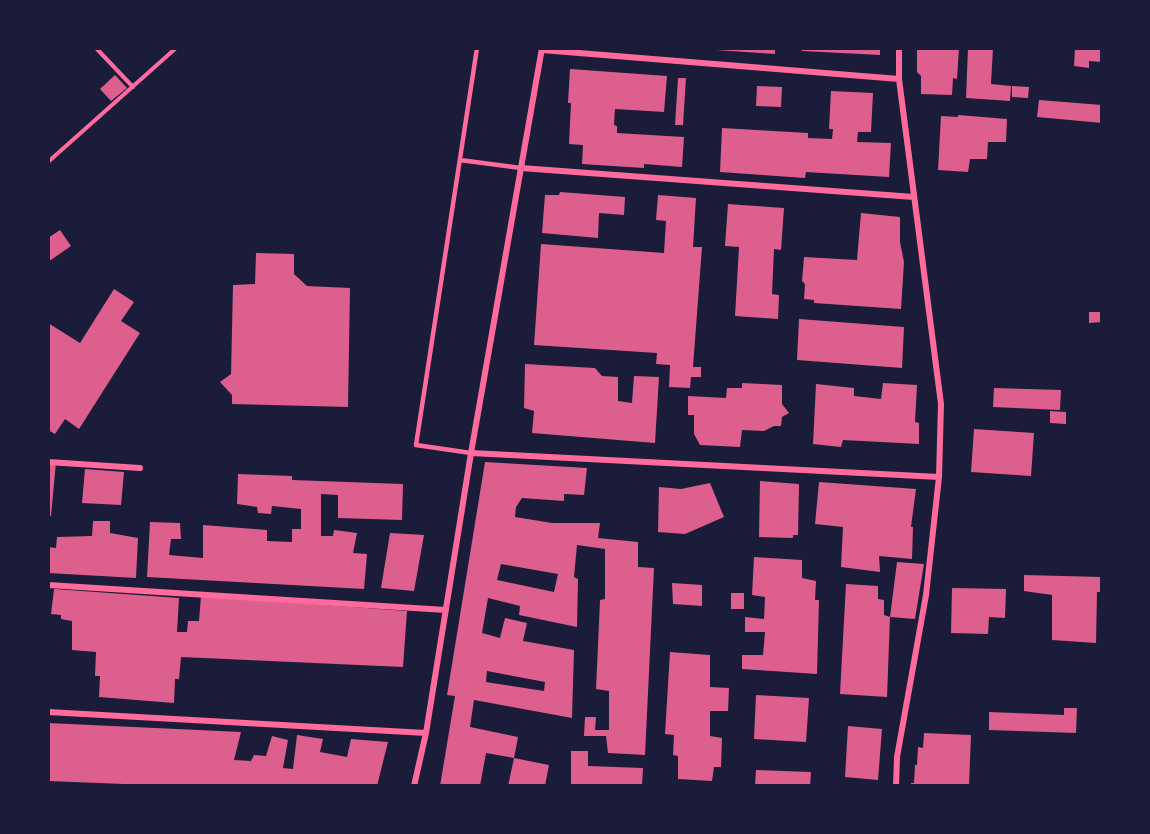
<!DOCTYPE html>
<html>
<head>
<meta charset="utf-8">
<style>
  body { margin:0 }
  #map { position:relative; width:1150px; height:834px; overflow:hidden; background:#1b1b3a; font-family:Merriweather,serif }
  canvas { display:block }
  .frame { position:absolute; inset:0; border:50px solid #1b1b3a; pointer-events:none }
</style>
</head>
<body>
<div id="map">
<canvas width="1150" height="834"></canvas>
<div class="frame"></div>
</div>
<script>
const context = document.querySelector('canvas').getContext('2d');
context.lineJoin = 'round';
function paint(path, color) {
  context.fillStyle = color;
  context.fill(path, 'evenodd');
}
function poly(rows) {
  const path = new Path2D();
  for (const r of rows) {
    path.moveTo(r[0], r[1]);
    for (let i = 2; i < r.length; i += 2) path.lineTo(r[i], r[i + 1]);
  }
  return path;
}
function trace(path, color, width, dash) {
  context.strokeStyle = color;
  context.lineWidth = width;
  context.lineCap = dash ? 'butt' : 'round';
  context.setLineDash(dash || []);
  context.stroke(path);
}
paint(poly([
  [716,48,775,48,775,54,716,50],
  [802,48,880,48,880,55,802,51],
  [917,48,959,48,957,79,953,78,952,95,921,94,921,76,917,72],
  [968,48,993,48,991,84,1011,86,1010,101,966,98],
  [1075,48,1102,48,1102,62,1089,61,1089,68,1074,66],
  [570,69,667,76,664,112,615,109,614,125,617,126,617,133,684,137,682,167,644,164,644,168,582,164,583,145,569,144,571,103,568,103],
  [115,75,127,88,111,101,100,89],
  [678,78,686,78,683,125,675,125],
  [757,86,782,87,781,107,756,106],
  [1012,86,1029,87,1028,98,1012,97],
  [831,91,873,93,871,132,858,132,857,142,891,143,889,177,806,172,805,178,720,172,722,128,808,133,808,138,832,139,833,129,829,129],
  [1039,100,1102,105,1102,123,1037,117],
  [958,115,1007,119,1006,142,988,142,987,159,970,159,968,172,938,170,941,116,958,117],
  [560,192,625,197,624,215,599,213,598,238,542,233,545,195,559,195],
  [658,195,696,198,693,247,702,247,693,367,701,367,701,377,691,377,690,388,669,387,670,365,656,364,657,353,534,345,541,244,664,253,666,221,656,220],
  [728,204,784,208,781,250,774,249,772,294,779,295,778,319,735,316,739,247,725,246],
  [861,213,900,217,900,242,904,262,901,309,814,303,814,300,804,299,805,284,802,281,804,257,857,260],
  [60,230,71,246,48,262,48,238],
  [256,253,294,254,294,274,307,286,350,288,348,407,232,404,232,395,220,382,231,374,233,285,255,284],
  [114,289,134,302,121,321,140,333,79,429,65,419,55,434,48,430,48,323,80,343],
  [1089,312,1102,312,1102,322,1089,323],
  [799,319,904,327,902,368,797,360],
  [525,364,595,368,602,376,618,377,618,401,632,403,634,376,659,377,655,443,532,433,534,411,524,408],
  [742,383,782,385,782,404,789,413,782,417,781,426,774,426,764,431,742,430,740,447,700,445,694,434,694,415,688,415,688,396,726,398,727,388,742,388],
  [883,383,917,385,915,422,919,423,919,444,843,440,841,447,813,444,816,384,854,388,854,396,881,399],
  [994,388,1061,390,1060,410,993,407],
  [1050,411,1066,412,1066,424,1050,423],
  [974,429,1034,433,1031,476,971,472],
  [48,462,56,462,51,516,48,516],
  [485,462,587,468,584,495,564,494,564,501,522,498,516,507,515,517,552,523,600,523,598,538,638,542,638,567,654,568,645,755,608,753,606,736,584,736,585,717,596,717,595,730,609,730,609,691,596,689,600,600,605,599,605,549,577,545,574,577,578,579,577,627,519,615,520,606,488,598,482,633,500,638,505,618,527,623,523,641,574,650,572,718,474,700,470,727,518,737,514,758,486,753,480,786,440,786,455,696,447,695],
  [501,564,558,574,554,592,497,580],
  [487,671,545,682,544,691,486,682],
  [85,469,124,472,121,505,82,503],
  [238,474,292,476,292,480,403,484,402,520,338,518,338,495,321,494,321,536,333,536,334,530,357,533,353,553,367,554,364,589,147,577,150,522,180,523,181,539,171,539,169,555,203,558,203,525,267,530,267,541,292,542,292,529,301,529,301,509,272,506,271,514,258,513,257,507,237,504],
  [760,481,799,484,798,535,793,535,793,538,759,537],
  [819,482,916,489,911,527,913,527,912,559,879,556,880,572,841,567,843,527,815,524],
  [710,483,724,517,685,534,658,532,659,487,681,489],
  [93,521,110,521,110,533,138,538,136,578,48,573,48,547,56,548,57,537,92,536],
  [390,533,424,535,414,591,381,588],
  [754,557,802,560,802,578,816,581,815,600,819,600,817,674,742,669,742,655,763,655,765,632,745,632,745,617,764,619,765,597,752,595],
  [897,562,924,564,915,619,890,617],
  [1024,575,1102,577,1102,592,1097,592,1096,643,1052,640,1052,595,1024,591],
  [672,583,702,585,702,606,673,604],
  [846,584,878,586,878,599,884,600,884,615,890,617,887,697,840,694],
  [952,588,1006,589,1005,618,989,617,988,634,951,633],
  [54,589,179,598,177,632,187,632,188,621,199,621,201,596,407,611,403,667,181,657,179,679,175,679,174,703,99,697,100,676,95,676,96,652,72,650,72,621,61,619,61,615,51,614],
  [731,593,744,593,744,609,731,609],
  [670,652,710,655,710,687,729,688,728,711,710,711,710,736,722,738,721,767,714,767,712,781,678,779,678,756,673,755,674,735,665,734],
  [756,695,809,698,806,742,754,739],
  [1064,708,1077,708,1076,733,989,730,989,712,1064,715],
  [48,723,241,732,234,760,251,761,254,755,266,756,272,736,288,740,283,768,293,769,297,735,323,739,320,752,347,757,351,739,388,742,377,786,174,786,48,781],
  [848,726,882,729,878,780,845,777],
  [924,733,971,735,969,786,911,786,911,783,914,783,915,765,917,765,918,747,923,748],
  [571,751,588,751,588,766,643,768,642,786,571,786],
  [514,758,549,765,545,786,508,786],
  [756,770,811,772,810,786,755,786]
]), '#dd5f8e');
trace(poly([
  [96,48,133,87],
  [48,49,49,48],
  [48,162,176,48]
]), '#ff6b9d', 4);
trace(poly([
  [460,160,521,168],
  [471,453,416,445,477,48]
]), '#ff6b9d', 4.5);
trace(poly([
  [542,50,899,79],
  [521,168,914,197],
  [471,453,939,477],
  [48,462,140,468],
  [48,585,446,610],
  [48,712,426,733],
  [414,786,426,733,471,453,542,48],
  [896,786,897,757,926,595,939,477,941,404,899,79,899,48]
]), '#ff6b9d', 6);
</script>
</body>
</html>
